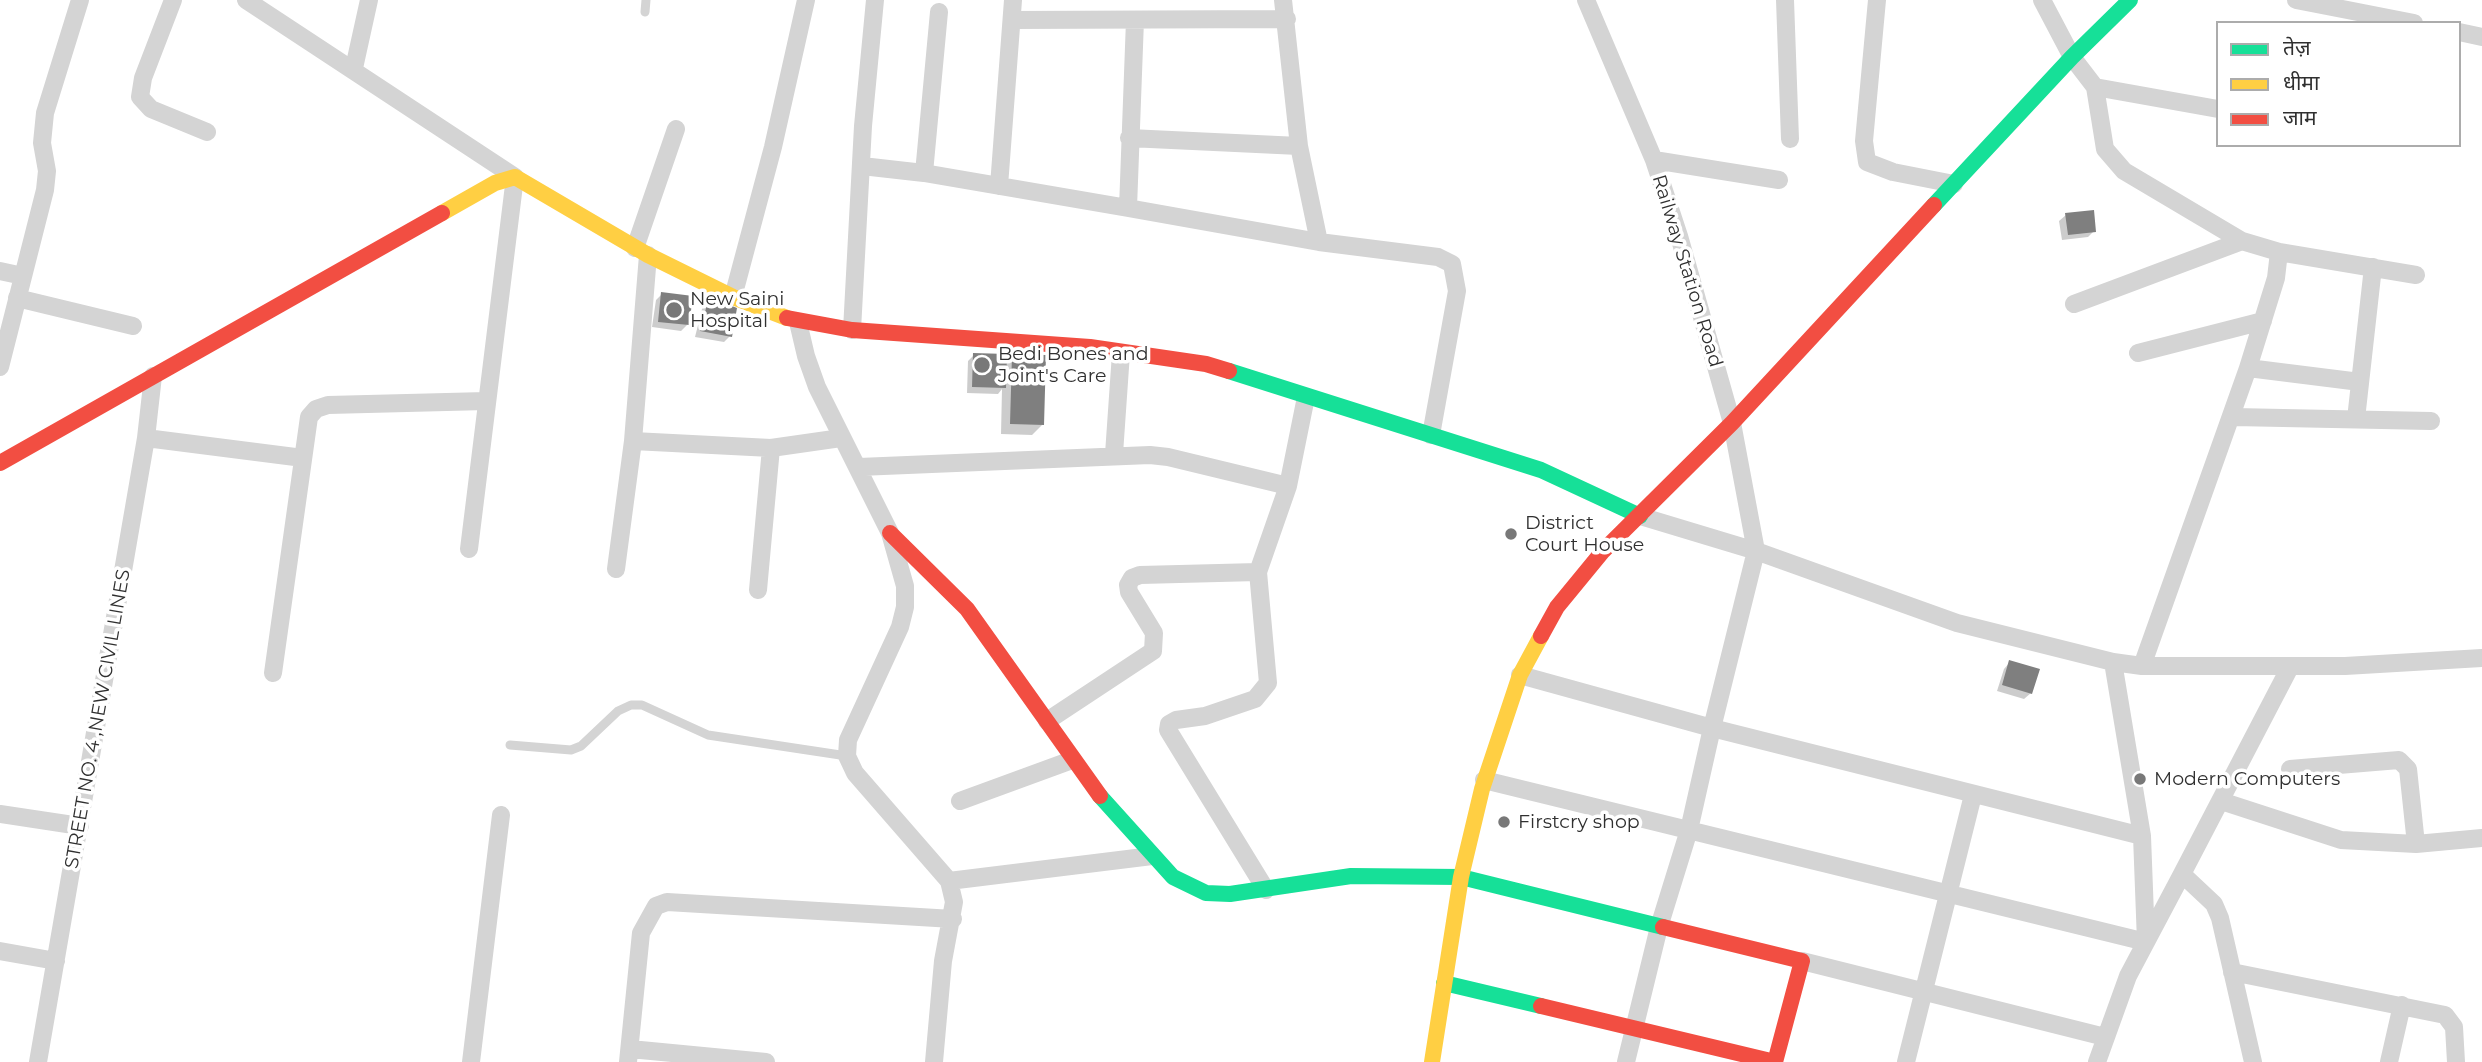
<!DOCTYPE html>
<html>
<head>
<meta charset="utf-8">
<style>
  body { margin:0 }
  #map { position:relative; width:2482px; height:1062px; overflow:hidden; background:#fff; font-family:Montserrat,"Noto Sans Devanagari",sans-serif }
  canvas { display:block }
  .legend { position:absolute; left:2216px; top:21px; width:245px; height:126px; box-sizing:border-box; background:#fff; border:2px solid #acacac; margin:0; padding:9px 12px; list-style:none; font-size:21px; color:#303030 }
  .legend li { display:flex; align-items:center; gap:14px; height:35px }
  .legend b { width:35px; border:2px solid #acacac }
</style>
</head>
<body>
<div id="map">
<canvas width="2482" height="1062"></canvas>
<ul class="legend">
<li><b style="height:9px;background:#16e098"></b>तेज़</li>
<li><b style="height:9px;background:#ffcf43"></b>धीमा</li>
<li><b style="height:9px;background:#f24e42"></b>जाम</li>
</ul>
</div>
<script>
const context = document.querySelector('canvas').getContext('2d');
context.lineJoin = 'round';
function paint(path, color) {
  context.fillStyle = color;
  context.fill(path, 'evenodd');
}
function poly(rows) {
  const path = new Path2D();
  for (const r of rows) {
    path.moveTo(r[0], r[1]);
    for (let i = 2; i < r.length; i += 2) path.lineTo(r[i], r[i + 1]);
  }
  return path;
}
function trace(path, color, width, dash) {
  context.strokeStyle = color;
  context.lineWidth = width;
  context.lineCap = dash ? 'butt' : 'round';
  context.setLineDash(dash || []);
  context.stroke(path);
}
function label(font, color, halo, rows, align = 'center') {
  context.font = font + ' Montserrat,sans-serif';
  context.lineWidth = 7;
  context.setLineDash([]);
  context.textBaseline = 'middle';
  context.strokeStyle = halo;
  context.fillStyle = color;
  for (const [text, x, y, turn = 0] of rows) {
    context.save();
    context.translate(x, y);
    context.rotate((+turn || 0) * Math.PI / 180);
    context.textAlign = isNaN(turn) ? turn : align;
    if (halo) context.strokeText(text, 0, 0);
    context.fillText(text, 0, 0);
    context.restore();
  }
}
paint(poly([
  [2066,215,2094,231,2088,237,2062,240,2059,221],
  [662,294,687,325,681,331,652,327,656,300],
  [709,299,730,336,724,342,695,337,703,305],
  [974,355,1005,363,1013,355,1042,425,1032,435,1001,434,1002,389,998,394,967,393,968,361],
  [2010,662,2031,693,2024,699,1997,691,2004,669]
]), '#0003');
paint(poly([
  [2094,210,2096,232,2068,235,2065,213],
  [661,292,693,296,689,325,658,322],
  [709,297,737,308,732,337,700,331],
  [973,353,1007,354,1006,388,972,387],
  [1012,354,1046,355,1044,425,1010,424],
  [2009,660,2040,669,2032,694,2002,685]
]), '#7f7f7f');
trace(poly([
  [645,12,646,0],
  [510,745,571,750,581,746,618,711,631,705,642,705,708,735,847,756]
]), '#d4d4d4', 9);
trace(poly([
  [173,0,143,78,140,97,151,109,207,132],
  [246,0,515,177,469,549],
  [1283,0,1299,146,1319,242],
  [1586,0,1654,160,1679,236,1732,423,1756,551,1712,728,2142,836,2146,942,2128,976,2097,1062],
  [1785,0,1790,139],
  [1877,0,1864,141,1867,162,1893,172,1954,184],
  [2042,0,2072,57,2095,87,2105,149,2124,171,2242,241,2279,252,2416,275],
  [2296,0,2414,23],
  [1012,20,1287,19],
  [1135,20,1128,208,1319,242,1438,257,1452,264,1457,291,1431,435],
  [2459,32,2482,37],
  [354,68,369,0],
  [2095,87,2218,109],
  [1129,138,1299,146],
  [1654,160,1779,180],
  [862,166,924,173,1128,208],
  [924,173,939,12],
  [999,186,1013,0],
  [635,248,676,129],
  [2279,252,2276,278,2248,368,2360,382],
  [0,271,23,276],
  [733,297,773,147,806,0],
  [17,298,133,326],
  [2074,304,2242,241],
  [798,322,806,356,817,387,890,533,905,586,905,607,900,627,848,740,847,756,855,773,949,881,954,902,943,961,934,1062],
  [852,330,863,126,875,0],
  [2138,353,2263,321],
  [0,367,45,190,47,171,42,143,45,113,80,0],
  [2234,417,2431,421],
  [2356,419,2373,267],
  [146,438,303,458],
  [633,441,771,448,841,438],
  [1114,454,1121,353],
  [859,467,1150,455,1168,457,1288,486],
  [1640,516,1756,551,1957,623,2113,662,2142,666,2345,666,2482,658],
  [616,569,633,441,648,255],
  [758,590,771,448],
  [2113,662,2142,836],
  [2142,666,2248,368],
  [273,673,309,417,316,409,328,405,486,401],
  [1520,675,1712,728,1689,830,1659,927,1626,1062],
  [1047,721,1153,651,1154,633,1129,592,1128,585,1132,578,1140,575,1258,572],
  [2290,769,2399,760,2408,769,2416,844],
  [1484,780,2146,942,2182,874],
  [960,801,1072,760],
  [2221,801,2341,840,2416,844,2482,838],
  [0,814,80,826],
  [949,881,1152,856],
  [1266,890,1168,730,1169,724,1176,720,1205,716,1255,699,1268,683,1258,572,1288,486,1306,397],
  [0,951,56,961],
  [1802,961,2105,1037],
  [2232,972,2445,1015,2454,1027,2456,1062],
  [630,1049,766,1062],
  [38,1062,146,438,153,376],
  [471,1062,501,815],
  [628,1062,641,933,656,906,667,902,953,919],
  [1906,1062,1973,795],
  [2253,1062,2220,918,2214,904,2182,874,2290,667],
  [2389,1062,2402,1005]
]), '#d4d4d4', 18);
trace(poly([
  [1934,205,2072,57,2130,0],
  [1229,371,1541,470,1640,516],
  [1100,796,1173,877,1206,893,1230,894,1351,876,1461,877,1663,927],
  [1444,983,1541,1006]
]), '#16e098', 16);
trace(poly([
  [442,213,495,183,515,177,648,255,733,297,787,318],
  [1432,1062,1461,877,1482,789,1520,675,1541,636]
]), '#ffcf43', 16);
trace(poly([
  [787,318,852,330,1090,347,1206,364,1229,371],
  [0,463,442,213],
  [890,533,967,609,1100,796],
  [1541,636,1557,607,1603,551,1732,423,1934,205],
  [1541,1006,1775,1062,1802,961,1663,927]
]), '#f24e42', 16);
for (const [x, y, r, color] of [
  [674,310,9,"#787878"],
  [982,365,9,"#787878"],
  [1511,534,7,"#787878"],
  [2140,779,7,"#787878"],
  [1504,822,7,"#787878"]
]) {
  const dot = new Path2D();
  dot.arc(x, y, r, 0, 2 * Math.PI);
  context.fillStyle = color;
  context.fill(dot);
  trace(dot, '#fff', 2.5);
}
label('19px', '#303030', '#fff', [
  ["Railway Station Road",1687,271,73],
  ["STREET NO. 4 ,NEW CIVIL LINES",98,719,-80]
]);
label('19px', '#303030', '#fff', [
  ["New Saini",690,299],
  ["Hospital",690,321],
  ["Bedi Bones and",998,354],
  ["Joint's Care",998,376],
  ["District",1525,523],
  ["Court House",1525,545],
  ["Modern Computers",2154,779],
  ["Firstcry shop",1518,822]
], 'left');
</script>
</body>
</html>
